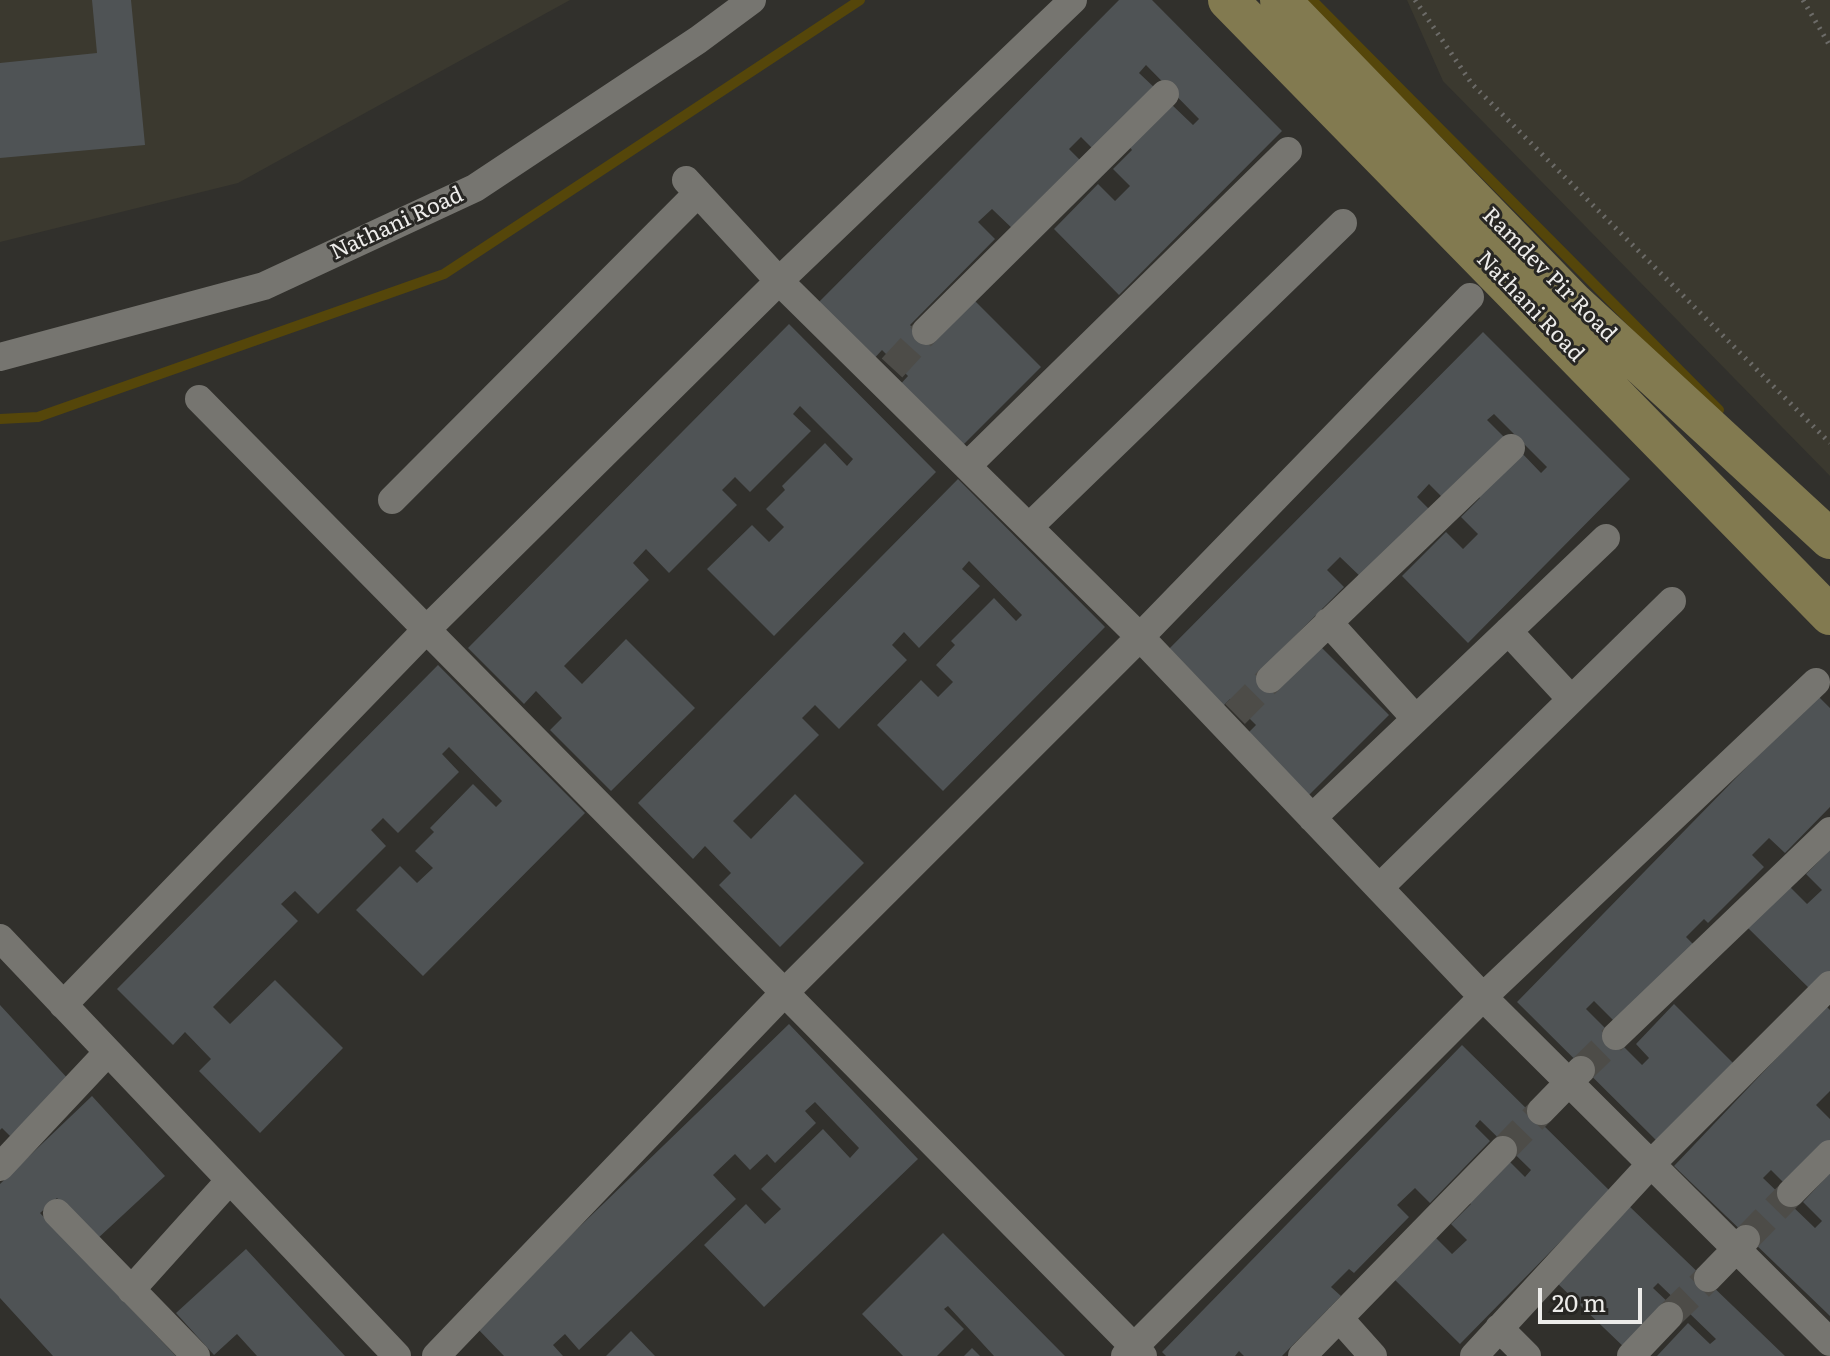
<!DOCTYPE html>
<html>
<head>
<meta charset="utf-8">
<style>
  body { margin:0 }
  #map { position:relative; width:1830px; height:1356px; overflow:hidden; background:#31302c; font-family:Literata,serif }
  canvas { display:block }
  .scale { position:absolute; left:1538px; top:1288px; width:104px; height:36px; box-sizing:border-box; border:4px solid #edecea; border-top:0; padding-left:10px; font-size:24px; line-height:28px; white-space:nowrap; color:#edecea; -webkit-text-stroke:6px #272623; paint-order:stroke }
</style>
</head>
<body>
<div id="map">
<canvas width="1830" height="1356"></canvas>
<div class="scale">20 m</div>
</div>
<script>
const context = document.querySelector('canvas').getContext('2d');
context.lineJoin = 'round';
function paint(path, color) {
  context.fillStyle = color;
  context.fill(path, 'evenodd');
}
function poly(rows) {
  const path = new Path2D();
  for (const r of rows) {
    path.moveTo(r[0], r[1]);
    for (let i = 2; i < r.length; i += 2) path.lineTo(r[i], r[i + 1]);
  }
  return path;
}
function trace(path, color, width, dash) {
  context.strokeStyle = color;
  context.lineWidth = width;
  context.lineCap = dash ? 'butt' : 'round';
  context.setLineDash(dash || []);
  context.stroke(path);
}
function label(font, color, halo, rows, align = 'center') {
  context.font = font + ' Literata,serif';
  context.lineWidth = 6;
  context.setLineDash([]);
  context.textBaseline = 'middle';
  context.strokeStyle = halo;
  context.fillStyle = color;
  for (const [text, x, y, turn = 0] of rows) {
    context.save();
    context.translate(x, y);
    context.rotate((+turn || 0) * Math.PI / 180);
    context.textAlign = isNaN(turn) ? turn : align;
    if (halo) context.strokeText(text, 0, 0);
    context.fillText(text, 0, 0);
    context.restore();
  }
}
paint(poly([
  [0,0,570,0,238,183,0,242],
  [1407,0,1830,0,1830,476,1443,81]
]), '#3b392f');
trace(poly([
  [1312,0,1719,410],
  [0,419,38,417,444,274,860,0]
]), '#55460a', 10);
paint(poly([
  [92,0,131,0,145,145,0,158,0,63,97,53],
  [1119,0,1152,0,1282,131,1119,295,1054,229,1098,184,1115,201,1130,186,1113,169,1132,150,1128,145,1170,103,1193,125,1199,119,1146,65,1139,73,1157,90,1096,152,1081,137,1069,149,1084,164,1016,232,992,209,978,222,995,239,910,325,927,343,972,298,1041,367,957,451,896,389,908,376,882,350,870,363,814,307],
  [789,324,936,472,774,636,707,569,752,525,769,542,784,527,766,509,785,490,782,486,825,443,847,466,853,459,800,406,793,414,811,431,750,492,735,477,722,490,737,505,669,573,646,549,633,563,649,580,564,666,582,684,626,639,695,708,611,791,550,730,562,718,536,691,524,704,468,648],
  [1483,332,1630,479,1468,643,1402,576,1446,532,1463,549,1478,534,1461,517,1480,498,1476,494,1519,450,1541,473,1547,467,1494,414,1487,420,1505,438,1444,499,1429,484,1417,497,1432,512,1364,580,1340,557,1327,570,1344,587,1258,673,1320,646,1389,715,1305,799,1244,737,1256,725,1230,699,1218,711,1163,655],
  [958,479,1105,627,943,791,877,725,921,680,938,697,953,682,936,665,955,645,951,641,994,598,1016,621,1022,615,969,561,962,569,980,586,919,648,904,632,892,645,907,660,839,729,815,705,802,718,819,735,733,821,751,839,795,794,864,863,780,947,719,885,731,873,705,846,693,859,638,803],
  [438,665,585,813,423,976,356,910,400,866,417,883,433,868,415,851,434,832,430,828,473,784,496,807,502,801,449,747,442,754,459,772,398,833,383,818,371,830,386,846,318,914,295,891,281,904,298,921,213,1007,230,1024,275,980,343,1048,260,1133,199,1071,211,1059,185,1032,173,1045,117,989],
  [1817,695,1830,708,1830,807,1785,853,1769,838,1752,855,1764,867,1708,923,1704,919,1686,937,1695,946,1618,1025,1594,1001,1586,1009,1642,1065,1649,1058,1636,1044,1674,1004,1740,1070,1664,1148,1517,1002],
  [1830,836,1830,978,1815,994,1748,928,1789,886,1807,904,1822,890,1806,874,1826,854],
  [0,1005,70,1081,10,1136,2,1128,0,1130],
  [1826,1006,1830,1010,1830,1091,1816,1105,1830,1119,1830,1144,1789,1188,1771,1170,1763,1178,1815,1228,1822,1221,1803,1202,1830,1173,1830,1316,1674,1166],
  [789,1024,918,1159,764,1307,704,1245,746,1204,765,1224,781,1209,761,1189,823,1129,850,1158,859,1148,815,1102,805,1111,816,1123,775,1163,767,1154,750,1170,735,1154,713,1175,736,1199,579,1350,565,1334,553,1345,563,1356,504,1356,476,1327],
  [1462,1045,1610,1191,1460,1344,1393,1278,1434,1236,1452,1254,1467,1240,1451,1224,1471,1204,1464,1197,1504,1156,1525,1177,1531,1170,1480,1120,1475,1126,1490,1141,1430,1203,1415,1188,1397,1205,1409,1217,1354,1273,1349,1269,1331,1287,1341,1296,1282,1356,1244,1356,1239,1351,1235,1356,1166,1356,1162,1352],
  [92,1096,165,1176,96,1240,57,1198,40,1213,176,1356,53,1356,0,1298,0,1184],
  [1629,1206,1785,1356,1657,1356,1688,1323,1710,1344,1716,1339,1658,1283,1653,1288,1671,1305,1628,1351,1556,1282],
  [943,1233,1065,1356,994,1356,948,1306,944,1309,964,1329,937,1356,903,1356,862,1314],
  [246,1249,345,1356,257,1356,237,1334,214,1355,176,1313],
  [631,1331,655,1356,606,1356],
  [972,1348,980,1356,964,1356]
]), '#4f5355');
trace(poly([
  [892,368,926,331],
  [1235,714,1270,679],
  [1581,1070,1616,1036],
  [1503,1150,1541,1111],
  [1746,1239,1791,1193],
  [1669,1316,1708,1278]
]), '#4d4c48', 28, [28, 14]);
trace(poly([
  [1415,0,1472,84,1830,443],
  [1803,0,1830,46]
]), '#6c6b68', 5, [2, 6]);
trace(poly([
  [686,180,779,281,1140,637,1483,997,1830,1342],
  [926,331,1165,94],
  [0,357,264,286,475,188,698,40,752,0],
  [199,399,1143,1356],
  [967,466,1288,151],
  [392,500,698,193],
  [1029,527,1343,223],
  [1328,622,1416,719],
  [1508,631,1571,699],
  [1270,679,1511,448],
  [1312,818,1606,538],
  [1379,888,1672,601],
  [0,938,397,1356],
  [63,1005,428,628,779,281,1073,0],
  [1616,1036,1830,831],
  [1541,1111,1581,1070],
  [0,1167,108,1052],
  [1791,1193,1830,1154],
  [57,1213,196,1356],
  [1708,1278,1746,1239],
  [131,1290,230,1180],
  [1339,1318,1373,1356],
  [1499,1328,1527,1356],
  [436,1356,786,991,1140,637,1470,297],
  [1125,1356,1483,997,1816,682],
  [1302,1356,1503,1150],
  [1474,1356,1651,1164,1830,985],
  [1631,1356,1669,1316]
]), '#767570', 28);
trace(poly([
  [1228,0,1830,615],
  [1280,0,1573,302,1830,539]
]), '#827a50', 40);
label('22px', '#edecea', '#272623', [
  ["Nathani Road",397,224,-25],
  ["Ramdev Pir Road",1549,275,45],
  ["Nathani Road",1530,307,46]
]);
</script>
</body>
</html>
